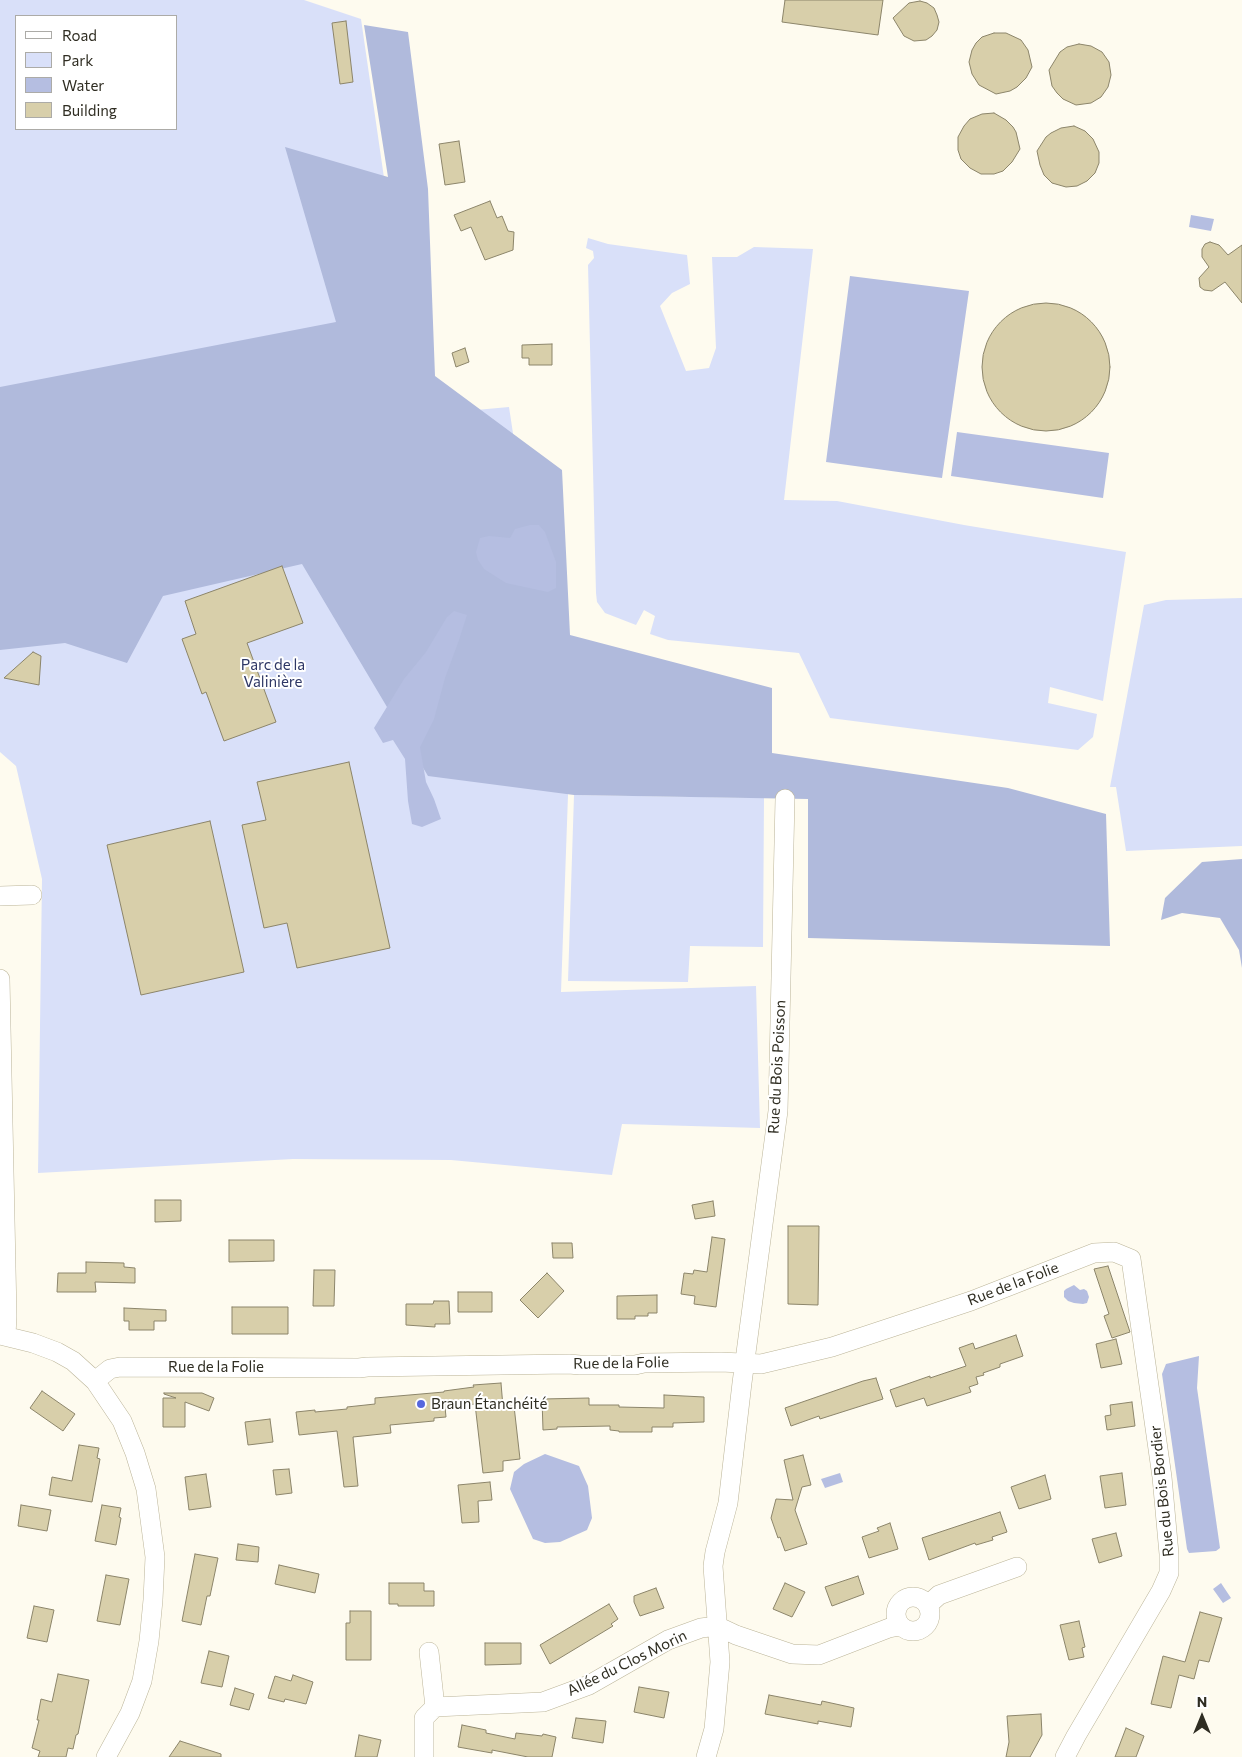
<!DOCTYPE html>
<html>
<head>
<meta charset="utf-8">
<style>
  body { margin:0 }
  #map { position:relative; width:1242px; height:1757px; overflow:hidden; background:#fefbef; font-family:Commissioner,sans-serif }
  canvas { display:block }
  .legend { position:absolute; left:15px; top:15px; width:162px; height:115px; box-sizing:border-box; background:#fff; border:1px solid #acaba7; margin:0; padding:6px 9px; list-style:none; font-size:15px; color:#2f2d22 }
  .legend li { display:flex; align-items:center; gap:10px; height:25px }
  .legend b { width:25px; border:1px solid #acaba7 }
  .north { position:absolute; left:1177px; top:1692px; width:50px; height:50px; -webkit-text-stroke:4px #fff; paint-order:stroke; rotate:0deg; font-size:14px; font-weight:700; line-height:20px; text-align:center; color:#2f2d22 }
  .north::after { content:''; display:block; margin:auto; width:18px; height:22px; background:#2f2d22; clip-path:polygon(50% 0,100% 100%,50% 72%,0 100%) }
</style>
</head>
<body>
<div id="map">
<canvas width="1242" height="1757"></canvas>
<ul class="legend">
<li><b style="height:6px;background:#fff"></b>Road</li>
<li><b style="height:14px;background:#d9e0f9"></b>Park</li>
<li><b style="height:14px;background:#b5bee1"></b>Water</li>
<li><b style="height:14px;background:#d8cfaa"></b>Building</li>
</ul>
<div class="north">N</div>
</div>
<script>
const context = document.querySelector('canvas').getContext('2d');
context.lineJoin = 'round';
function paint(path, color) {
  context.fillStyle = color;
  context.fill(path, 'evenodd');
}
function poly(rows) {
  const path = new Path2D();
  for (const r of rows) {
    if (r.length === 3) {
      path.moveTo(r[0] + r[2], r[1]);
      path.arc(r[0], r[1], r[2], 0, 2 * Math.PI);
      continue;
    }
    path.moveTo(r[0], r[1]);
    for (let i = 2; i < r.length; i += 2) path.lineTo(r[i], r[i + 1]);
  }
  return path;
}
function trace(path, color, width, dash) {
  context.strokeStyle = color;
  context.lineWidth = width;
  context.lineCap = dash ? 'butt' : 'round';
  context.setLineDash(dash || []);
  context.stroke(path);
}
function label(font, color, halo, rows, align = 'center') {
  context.font = font + ' Commissioner,sans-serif';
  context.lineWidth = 4;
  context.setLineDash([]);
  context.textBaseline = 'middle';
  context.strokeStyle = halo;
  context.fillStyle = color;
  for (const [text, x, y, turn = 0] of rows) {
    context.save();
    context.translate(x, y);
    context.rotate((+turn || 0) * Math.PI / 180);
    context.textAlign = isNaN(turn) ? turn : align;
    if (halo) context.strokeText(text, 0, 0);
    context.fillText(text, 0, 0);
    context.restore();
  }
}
paint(poly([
  [0,0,304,0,361,19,402,302,421,415,509,407,568,795,561,992,756,986,760,1128,622,1124,612,1175,451,1160,293,1159,38,1173,42,879,16,766,0,752],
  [16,16,176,16,176,129,16,129],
  [588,238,608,244,687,255,690,284,672,293,660,306,686,371,709,368,716,348,712,257,737,257,754,247,813,249,784,500,837,501,964,525,1126,552,1103,701,1050,687,1048,703,1097,714,1093,737,1078,750,830,718,799,653,668,640,650,634,655,616,644,610,636,625,605,613,597,602,596,593,588,265,594,258,593,251,586,248],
  [1242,598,1242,846,1126,851,1116,787,1110,787,1144,605,1166,600],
  [574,795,764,798,763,947,690,946,688,982,568,981]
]), '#d9e0f9');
paint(poly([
  [364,25,408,32,428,189,435,376,562,470,570,635,772,688,772,753,1008,788,1106,814,1110,946,808,938,808,799,574,795,428,776,302,564,163,596,127,663,65,643,0,650,0,387,336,322,285,147,388,177],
  [1242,859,1242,968,1239,950,1220,918,1182,913,1161,920,1165,898,1202,862]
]), '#b0badc');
paint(poly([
  [1191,215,1214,219,1211,231,1189,227],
  [850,276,969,291,942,478,826,462],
  [957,432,1109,453,1103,498,951,476],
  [530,525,539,525,545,532,556,562,556,588,548,592,506,583,484,569,478,560,476,552,480,538,489,536,510,538,515,529],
  [454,611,467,615,459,640,445,678,434,719,420,747,426,782,434,799,441,819,422,827,412,824,408,801,405,759,393,740,383,743,374,728,404,679,426,652,447,617],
  [1074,1285,1080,1290,1084,1289,1087,1291,1089,1297,1087,1303,1083,1304,1074,1303,1068,1301,1064,1297,1064,1291,1066,1289],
  [1199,1356,1197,1388,1220,1548,1216,1551,1189,1553,1187,1549,1162,1374,1166,1364],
  [545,1454,579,1466,588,1486,592,1518,587,1530,560,1542,545,1543,533,1539,510,1489,514,1472,524,1464],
  [840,1473,843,1482,825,1488,821,1479],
  [1221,1583,1231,1598,1223,1603,1213,1589]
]), '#b5bee1');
const building = poly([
  [785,0,883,0,878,35,782,22,785,0],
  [920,1,927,3,934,8,937,15,939,22,937,30,932,36,926,40,914,41,904,36,893,18,909,3,920,1],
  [346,21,353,82,340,84,332,23,346,21],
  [994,33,1006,33,1021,40,1028,50,1032,67,1026,78,1017,87,1010,91,996,94,979,85,972,74,969,62,972,50,976,43,982,37,994,33],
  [1079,44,1091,46,1102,52,1109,62,1111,75,1108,87,1101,97,1091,103,1076,105,1063,99,1057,93,1052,86,1049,70,1060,52,1067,47,1079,44],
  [994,113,1006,120,1013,127,1016,132,1020,149,1012,162,1003,171,994,174,981,174,970,168,961,159,958,150,958,137,964,126,970,119,982,114,994,113],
  [1074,126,1085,131,1093,139,1099,152,1099,163,1095,173,1087,181,1077,186,1066,187,1052,183,1044,175,1040,165,1037,151,1046,137,1051,133,1061,128,1074,126],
  [459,141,465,182,445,185,439,144,459,141],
  [490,201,497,218,502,216,508,231,514,232,513,250,485,260,471,227,461,231,454,215,490,201],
  [1210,242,1219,245,1228,255,1242,245,1242,303,1225,282,1212,291,1204,290,1200,287,1199,278,1209,267,1202,257,1202,249,1205,244,1210,242],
  [1046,367,64],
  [552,344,552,365,529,365,529,358,522,358,522,345,552,344],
  [465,348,469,362,456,367,452,353,465,348],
  [282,566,303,623,247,643,276,722,224,741,206,692,202,694,182,639,196,634,185,601,282,566],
  [33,652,41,656,39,685,4,678,33,652],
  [349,762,390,948,297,968,287,923,264,928,242,825,266,820,257,782,349,762],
  [210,821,244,972,141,995,107,845,210,821],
  [155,1200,181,1200,181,1221,155,1222,155,1200],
  [713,1201,715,1216,695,1219,692,1205,713,1201],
  [788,1226,819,1226,818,1305,788,1304,788,1226],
  [712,1237,725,1239,716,1307,694,1304,695,1296,681,1294,684,1273,693,1274,694,1270,707,1272,712,1237],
  [229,1240,274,1240,274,1261,229,1262,229,1240],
  [552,1243,572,1243,573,1258,553,1258,552,1243],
  [86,1262,124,1263,124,1267,135,1268,135,1283,95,1282,96,1292,57,1292,58,1273,86,1273,86,1262],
  [1108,1266,1130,1332,1112,1338,1104,1316,1109,1314,1094,1269,1108,1266],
  [314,1270,335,1270,334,1306,313,1306,314,1270],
  [547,1273,564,1291,538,1318,520,1300,547,1273],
  [458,1292,492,1292,492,1312,458,1312,458,1292],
  [657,1295,657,1313,648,1313,648,1316,635,1316,635,1319,617,1319,617,1296,657,1295],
  [434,1301,449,1301,450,1324,435,1324,435,1327,406,1325,406,1304,433,1304,434,1301],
  [232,1307,288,1307,288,1334,232,1334,232,1307],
  [124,1308,166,1310,166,1321,154,1321,154,1330,129,1330,129,1321,124,1321,124,1308],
  [1016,1335,1023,1356,1000,1364,1000,1367,983,1373,984,1375,976,1377,978,1384,969,1387,971,1392,927,1406,924,1398,896,1407,890,1390,930,1376,930,1378,966,1366,959,1348,973,1343,975,1349,1016,1335],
  [1116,1339,1122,1364,1101,1368,1096,1344,1116,1339],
  [876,1378,883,1399,820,1419,819,1416,791,1426,785,1408,863,1381,876,1378],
  [501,1383,503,1407,514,1406,520,1459,503,1461,503,1471,483,1473,475,1404,445,1407,446,1417,434,1418,434,1421,390,1425,391,1433,353,1437,358,1486,344,1487,337,1431,299,1435,296,1412,315,1410,315,1412,347,1409,347,1407,375,1404,375,1398,444,1392,444,1391,474,1387,473,1385,501,1383],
  [42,1391,75,1414,63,1431,30,1408,42,1391],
  [164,1393,202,1393,214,1398,209,1411,185,1402,185,1427,163,1427,163,1398,176,1398,164,1394,164,1393],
  [664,1395,704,1397,704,1422,673,1423,673,1427,652,1427,652,1432,619,1432,619,1431,610,1430,610,1426,557,1427,557,1429,543,1430,542,1399,589,1398,589,1405,619,1405,619,1407,664,1408,664,1395],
  [1132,1402,1135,1426,1107,1430,1105,1416,1111,1415,1110,1405,1132,1402],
  [270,1419,273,1442,248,1445,245,1422,270,1419],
  [79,1445,99,1448,97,1458,100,1459,92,1502,49,1495,52,1477,72,1481,79,1445],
  [803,1455,811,1485,802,1487,795,1510,807,1544,785,1551,780,1537,778,1538,771,1518,776,1499,793,1500,784,1460,803,1455],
  [289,1469,292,1493,276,1495,273,1470,289,1469],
  [1122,1473,1126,1505,1105,1508,1100,1476,1122,1473],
  [206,1474,211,1507,189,1510,185,1477,206,1474],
  [1045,1475,1051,1499,1019,1509,1011,1487,1045,1475],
  [490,1482,492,1500,478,1501,479,1522,462,1523,458,1485,490,1482],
  [21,1505,51,1510,47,1531,18,1526,21,1505],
  [102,1505,121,1508,119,1517,121,1518,116,1545,95,1541,102,1505],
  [1000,1512,1007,1532,992,1537,993,1540,976,1545,975,1543,929,1560,922,1538,1000,1512],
  [890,1523,898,1549,869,1558,862,1537,879,1531,877,1528,890,1523],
  [1116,1533,1122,1556,1099,1563,1092,1539,1116,1533],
  [238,1544,259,1547,258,1562,236,1560,238,1544],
  [195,1554,218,1558,210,1596,207,1596,201,1625,182,1621,195,1554],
  [279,1565,319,1574,315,1593,275,1584,279,1565],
  [106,1575,129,1579,120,1625,97,1621,106,1575],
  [858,1576,864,1594,832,1606,825,1587,858,1576],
  [389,1583,424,1583,424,1591,434,1591,434,1606,398,1606,398,1604,389,1604,389,1583],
  [785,1583,805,1592,792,1617,773,1609,785,1583],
  [656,1588,664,1608,640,1616,634,1602,634,1596,656,1588],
  [609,1604,618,1619,611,1624,613,1626,550,1664,540,1645,609,1604],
  [34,1606,54,1610,47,1642,27,1638,34,1606],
  [350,1611,371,1611,371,1660,346,1660,346,1623,350,1623,350,1611],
  [1200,1612,1222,1618,1209,1662,1199,1660,1194,1679,1179,1675,1171,1708,1151,1704,1163,1656,1185,1662,1200,1612],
  [1079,1621,1085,1647,1082,1648,1084,1657,1069,1660,1060,1625,1079,1621],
  [485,1643,521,1643,521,1664,485,1665,485,1643],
  [209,1651,229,1656,222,1687,201,1683,209,1651],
  [58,1674,89,1680,78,1734,76,1735,73,1749,68,1748,66,1757,38,1757,40,1751,32,1748,39,1720,37,1720,41,1699,52,1702,58,1674],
  [293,1675,313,1682,306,1704,285,1699,284,1702,268,1698,275,1676,291,1681,293,1675],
  [639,1687,669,1692,664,1718,634,1712,639,1687],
  [235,1688,254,1694,249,1710,230,1705,235,1688],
  [769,1695,821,1705,822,1701,854,1708,851,1727,818,1721,818,1724,765,1714,769,1695],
  [1041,1714,1042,1735,1030,1757,1006,1757,1009,1742,1007,1716,1041,1714],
  [576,1718,606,1721,603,1743,572,1738,576,1718],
  [462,1725,486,1730,486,1733,515,1739,516,1733,542,1736,543,1734,556,1737,552,1757,528,1757,492,1750,492,1753,458,1747,462,1725],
  [1126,1728,1144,1736,1136,1757,1115,1757,1126,1728],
  [359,1735,381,1740,377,1757,355,1757,359,1735],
  [180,1741,221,1754,221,1757,169,1757,180,1741]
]);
paint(building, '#d8cfaa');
trace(building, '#8c856a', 1);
const minor = poly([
  [0,896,32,895],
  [0,979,7,1316,6,1335],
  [0,1335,33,1343,57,1352,73,1361,95,1381,122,1421,135,1453,146,1489,155,1557,153,1600,149,1641,142,1681,130,1713,106,1757],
  [95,1381,110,1369,120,1367,359,1368,367,1367,569,1364,580,1365,635,1365,644,1363,721,1362,761,1364,832,1347,971,1301,1094,1253,1114,1252,1131,1259,1162,1477,1169,1554,1169,1573,1161,1591,1076,1736,1065,1757],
  [913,1614,17],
  [928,1605,939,1595,1017,1567],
  [429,1652,435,1707],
  [424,1757,424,1718,435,1707,543,1702,589,1685,668,1640,701,1628,717,1626,736,1635,792,1654,819,1655,889,1628,900,1626],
  [706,1757,714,1729,720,1662,713,1566,715,1552,728,1503,742,1383,778,1111,785,799]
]);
trace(minor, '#bbb498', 20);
trace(minor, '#fff', 19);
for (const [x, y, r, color] of [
  [421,1404,5,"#5667dd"]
]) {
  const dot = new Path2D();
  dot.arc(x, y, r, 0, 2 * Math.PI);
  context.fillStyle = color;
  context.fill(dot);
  trace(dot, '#fff', 2);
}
label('15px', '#2e3765', '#fff', [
  ["Parc de la",273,665],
  ["Valinière",273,682]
]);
label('15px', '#2f2d22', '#fff', [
  ["Rue du Bois Poisson",777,1067,-87],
  ["Rue de la Folie",1013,1284,-21],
  ["Rue de la Folie",621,1363,-1],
  ["Rue de la Folie",216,1367],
  ["Rue du Bois Bordier",1162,1491,-96],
  ["Allée du Clos Morin",627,1663,-26]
]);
label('15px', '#2f2d22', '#fff', [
  ["Braun Étanchéité",431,1404]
], 'left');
</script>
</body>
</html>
